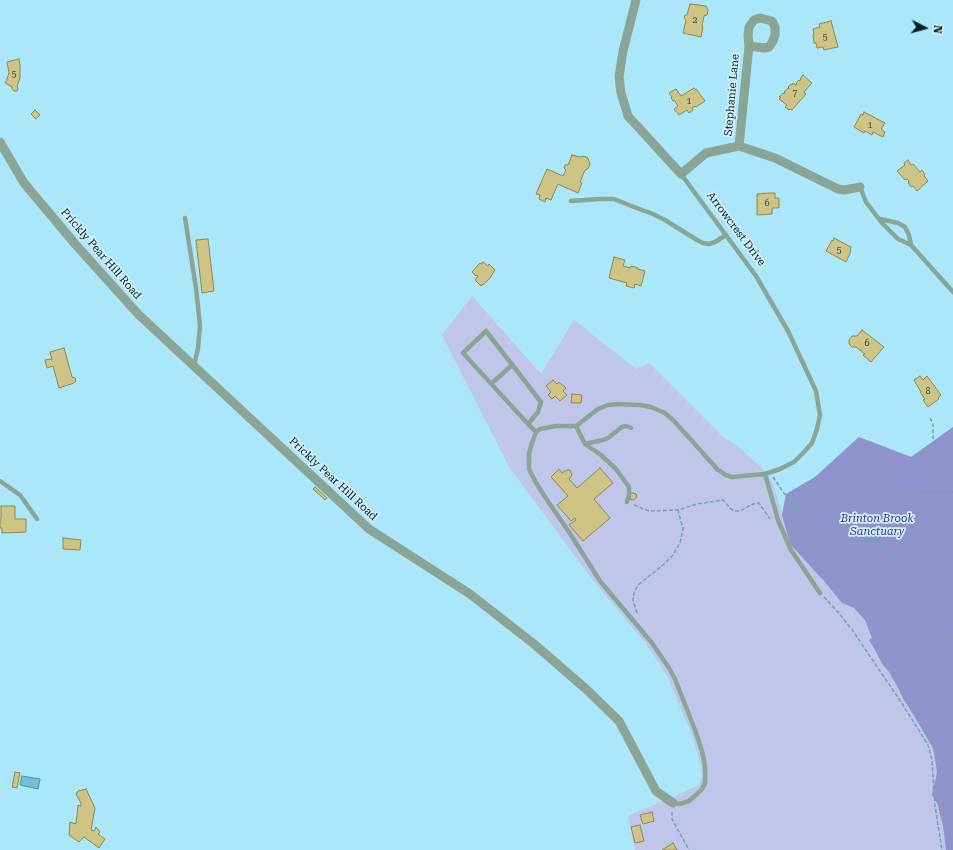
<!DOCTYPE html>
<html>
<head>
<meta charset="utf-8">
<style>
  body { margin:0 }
  #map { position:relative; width:953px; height:850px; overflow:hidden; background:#abe7fa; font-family:"Roboto Serif",serif }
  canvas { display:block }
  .north { position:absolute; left:905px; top:8px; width:40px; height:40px; -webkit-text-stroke:3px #d2eff9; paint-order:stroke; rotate:96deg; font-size:11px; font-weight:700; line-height:16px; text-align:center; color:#00212a }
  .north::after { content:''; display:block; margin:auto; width:14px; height:18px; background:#00212a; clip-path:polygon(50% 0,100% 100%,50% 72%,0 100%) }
</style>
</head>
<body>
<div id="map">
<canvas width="953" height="850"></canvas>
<div class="north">N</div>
</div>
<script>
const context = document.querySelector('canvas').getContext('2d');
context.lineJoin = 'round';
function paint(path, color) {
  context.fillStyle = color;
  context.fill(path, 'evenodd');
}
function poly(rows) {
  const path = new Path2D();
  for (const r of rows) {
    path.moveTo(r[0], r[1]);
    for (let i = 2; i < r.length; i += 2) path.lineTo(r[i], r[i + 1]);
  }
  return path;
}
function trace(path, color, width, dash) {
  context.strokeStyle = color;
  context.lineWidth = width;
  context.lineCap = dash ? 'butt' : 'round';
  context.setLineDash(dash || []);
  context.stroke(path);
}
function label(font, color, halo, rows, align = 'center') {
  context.font = font + ' "Roboto Serif",serif';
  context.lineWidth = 3.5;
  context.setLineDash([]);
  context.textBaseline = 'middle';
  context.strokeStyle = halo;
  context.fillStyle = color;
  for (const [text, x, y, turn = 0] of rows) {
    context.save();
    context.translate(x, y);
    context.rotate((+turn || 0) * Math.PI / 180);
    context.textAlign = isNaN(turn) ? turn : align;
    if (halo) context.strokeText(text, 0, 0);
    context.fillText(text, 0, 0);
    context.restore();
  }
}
paint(poly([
  [472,296,541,374,574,320,636,369,649,363,723,437,738,446,764,470,773,483,782,514,786,494,815,477,859,437,911,457,953,427,953,850,635,850,628,816,682,793,699,785,703,774,692,735,668,678,647,645,591,578,509,467,442,335]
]), '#c0c5ea');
paint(poly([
  [953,427,953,850,946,850,943,826,940,815,938,805,932,795,933,787,936,778,937,771,933,748,913,714,904,700,897,686,889,672,883,665,875,650,869,640,872,638,865,620,854,608,842,603,824,581,801,556,792,546,789,540,782,515,786,494,815,477,859,437,911,457]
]), '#8e93cc');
const water = poly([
  [22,776,40,779,38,789,20,785,22,776]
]);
paint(water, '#72bfd7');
trace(water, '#5090a3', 1);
const building = poly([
  [690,4,706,6,708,10,707,15,704,16,702,27,703,27,701,37,683,33,686,20,684,18,685,15,687,15,690,4],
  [831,21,838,47,824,50,823,47,817,48,816,43,814,43,813,35,814,35,813,29,820,27,819,24,831,21],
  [19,59,20,65,20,78,17,86,18,89,17,91,14,91,12,89,12,87,5,83,7,79,9,73,7,62,19,59],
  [803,75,812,83,804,92,806,94,792,110,790,109,789,110,785,107,787,105,779,99,781,97,779,97,783,93,784,94,785,93,784,92,788,88,789,89,789,88,788,87,791,84,792,85,793,83,796,85,797,84,796,83,799,80,800,81,801,79,800,79,803,75],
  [694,88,696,90,696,89,705,101,696,107,695,106,692,108,693,110,689,113,687,110,679,115,674,109,678,106,675,101,673,101,671,98,672,97,669,93,676,89,681,96,694,88],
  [35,110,40,115,36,119,31,114,35,110],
  [864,112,885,123,881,129,885,132,883,137,873,132,872,135,865,131,864,133,854,127,861,114,863,115,864,112],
  [572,155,580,157,584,156,588,158,590,164,588,169,585,170,580,182,582,183,578,193,558,184,551,200,546,198,545,202,539,199,540,195,536,194,547,169,563,176,566,170,564,168,565,165,568,165,572,155],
  [908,160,911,165,913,164,920,172,922,170,925,175,924,176,928,181,917,191,913,186,911,187,908,182,909,181,907,179,905,180,897,171,905,165,904,163,908,160],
  [770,193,775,193,775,198,779,198,779,208,772,208,772,214,757,215,757,194,770,193],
  [834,238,851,247,850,250,851,251,846,262,826,251,832,240,833,241,834,238],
  [208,239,214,291,202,293,196,240,208,239],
  [614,257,625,260,623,266,630,268,631,266,638,268,638,269,645,271,641,286,635,284,634,288,626,286,627,283,609,278,614,257],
  [483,262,488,266,489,264,495,270,490,278,483,285,482,284,481,286,475,280,478,276,477,275,476,276,472,272,480,263,482,264,483,262],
  [862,330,884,347,871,362,863,355,865,354,856,347,852,347,849,344,849,340,852,336,857,336,862,330],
  [64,348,72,377,75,378,76,381,74,383,59,388,53,366,47,368,45,360,50,359,51,360,52,360,50,352,64,348],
  [920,376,923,380,927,376,941,395,938,398,939,399,928,407,923,400,925,399,920,392,921,392,914,380,920,376],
  [553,380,557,384,559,382,566,388,563,391,567,395,560,401,555,396,552,399,548,395,551,392,546,386,553,380],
  [572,394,582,395,581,403,571,403,572,394],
  [600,468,613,483,594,499,610,518,583,541,569,525,576,520,575,518,571,521,557,505,568,496,551,477,559,469,562,473,567,470,570,470,572,475,569,479,577,488,600,468],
  [315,487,327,498,325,500,313,489,315,487],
  [630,493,633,493,636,494,637,497,635,499,632,500,630,499,630,493],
  [1,506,15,506,15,519,26,519,26,532,2,533,2,528,0,528,0,519,1,519,1,506],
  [63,538,81,540,80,550,63,549,63,538],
  [15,772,20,773,17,788,12,787,15,772],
  [86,789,95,808,91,830,94,831,96,827,100,832,98,834,105,839,99,848,84,837,79,842,69,835,70,822,76,824,78,805,81,806,81,803,76,794,78,791,86,789],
  [652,812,654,821,643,824,640,815,652,812],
  [640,825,644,841,635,843,631,827,640,825],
  [673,843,677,850,662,850,673,843]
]);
paint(building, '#cec485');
trace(building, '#91874a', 1);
trace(poly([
  [930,418,933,424,933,438,935,442,943,450,953,456],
  [773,477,788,499,799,512,812,521,834,544,836,549,842,551,860,541,870,540,879,542],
  [953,492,922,492,900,495,896,497,886,509,882,517,880,525,879,542,881,548,888,557,909,567,912,570,919,581,921,584,928,587,930,590,931,594,934,612,937,618,938,628,944,634,953,640],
  [634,505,649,511,678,510,697,504,723,500,731,509,735,511,740,511,753,504,759,503,770,519],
  [824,597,838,612,853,631,903,705,928,745,932,760,935,806,942,850],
  [637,613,633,600,634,593,638,585,663,565,673,555,680,543,683,529,678,510],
  [672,812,672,819,689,850]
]), '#70a3b3', 1.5, [4, 2]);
trace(poly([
  [860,187,866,202,882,223,898,239,911,245,953,292],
  [571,201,600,199,614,199,634,207,653,214,665,220,697,240,703,243,709,244,715,242,726,235],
  [185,218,196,288,200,326,198,348,194,366],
  [880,219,898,223,905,227,909,235,911,245],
  [491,384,512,365],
  [528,424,538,412,541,402,486,331,463,353,528,424,536,432],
  [576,426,585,444,601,455,616,469,629,487,629,495,627,502],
  [585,444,603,440,608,438,622,427,626,426,631,428],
  [765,474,778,520,787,541,791,550,820,593],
  [0,481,20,495,37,519],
  [673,803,680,804,689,801,696,795,702,789,705,783,705,766,702,751,695,730,675,679,669,668,652,643,600,581,569,532,543,494,535,481,529,469,529,454,531,446,536,432,540,429,556,426,576,426,598,409,608,405,617,404,640,405,651,407,665,413,674,421,718,470,726,475,732,477,765,474,780,469,794,462,805,451,812,443,817,429,820,415,816,391,788,331,756,276,681,174]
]), '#8aa595', 4.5);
trace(poly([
  [636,0,623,51,619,77,621,93,628,116,681,174,706,153,739,146,775,158,838,189,844,190,860,187],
  [0,142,24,183,76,245,138,314,369,529,470,594,534,644,586,689,619,721,656,791,673,803],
  [739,146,749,46,748,35,749,27,754,20,760,18,772,21,775,27,775,35,773,41,769,47,764,48,749,46]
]), '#8aa595', 9);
label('9px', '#344a41', null, [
  ["2",695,20],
  ["5",825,37],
  ["5",14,74],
  ["7",795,93],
  ["1",689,101],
  ["1",870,125],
  ["6",767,203],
  ["5",839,250],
  ["6",867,343],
  ["8",928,391]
]);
label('11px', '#00212a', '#d2eff9', [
  ["Stephanie Lane",732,95,-85],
  ["Arrowcrest Drive",736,229,53],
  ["Prickly Pear Hill Road",101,254,49],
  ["Prickly Pear Hill Road",333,479,43]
]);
label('italic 11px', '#37367b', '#d2eff9', [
  ["Brinton Brook",877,519],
  ["Sanctuary",877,532]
]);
</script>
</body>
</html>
